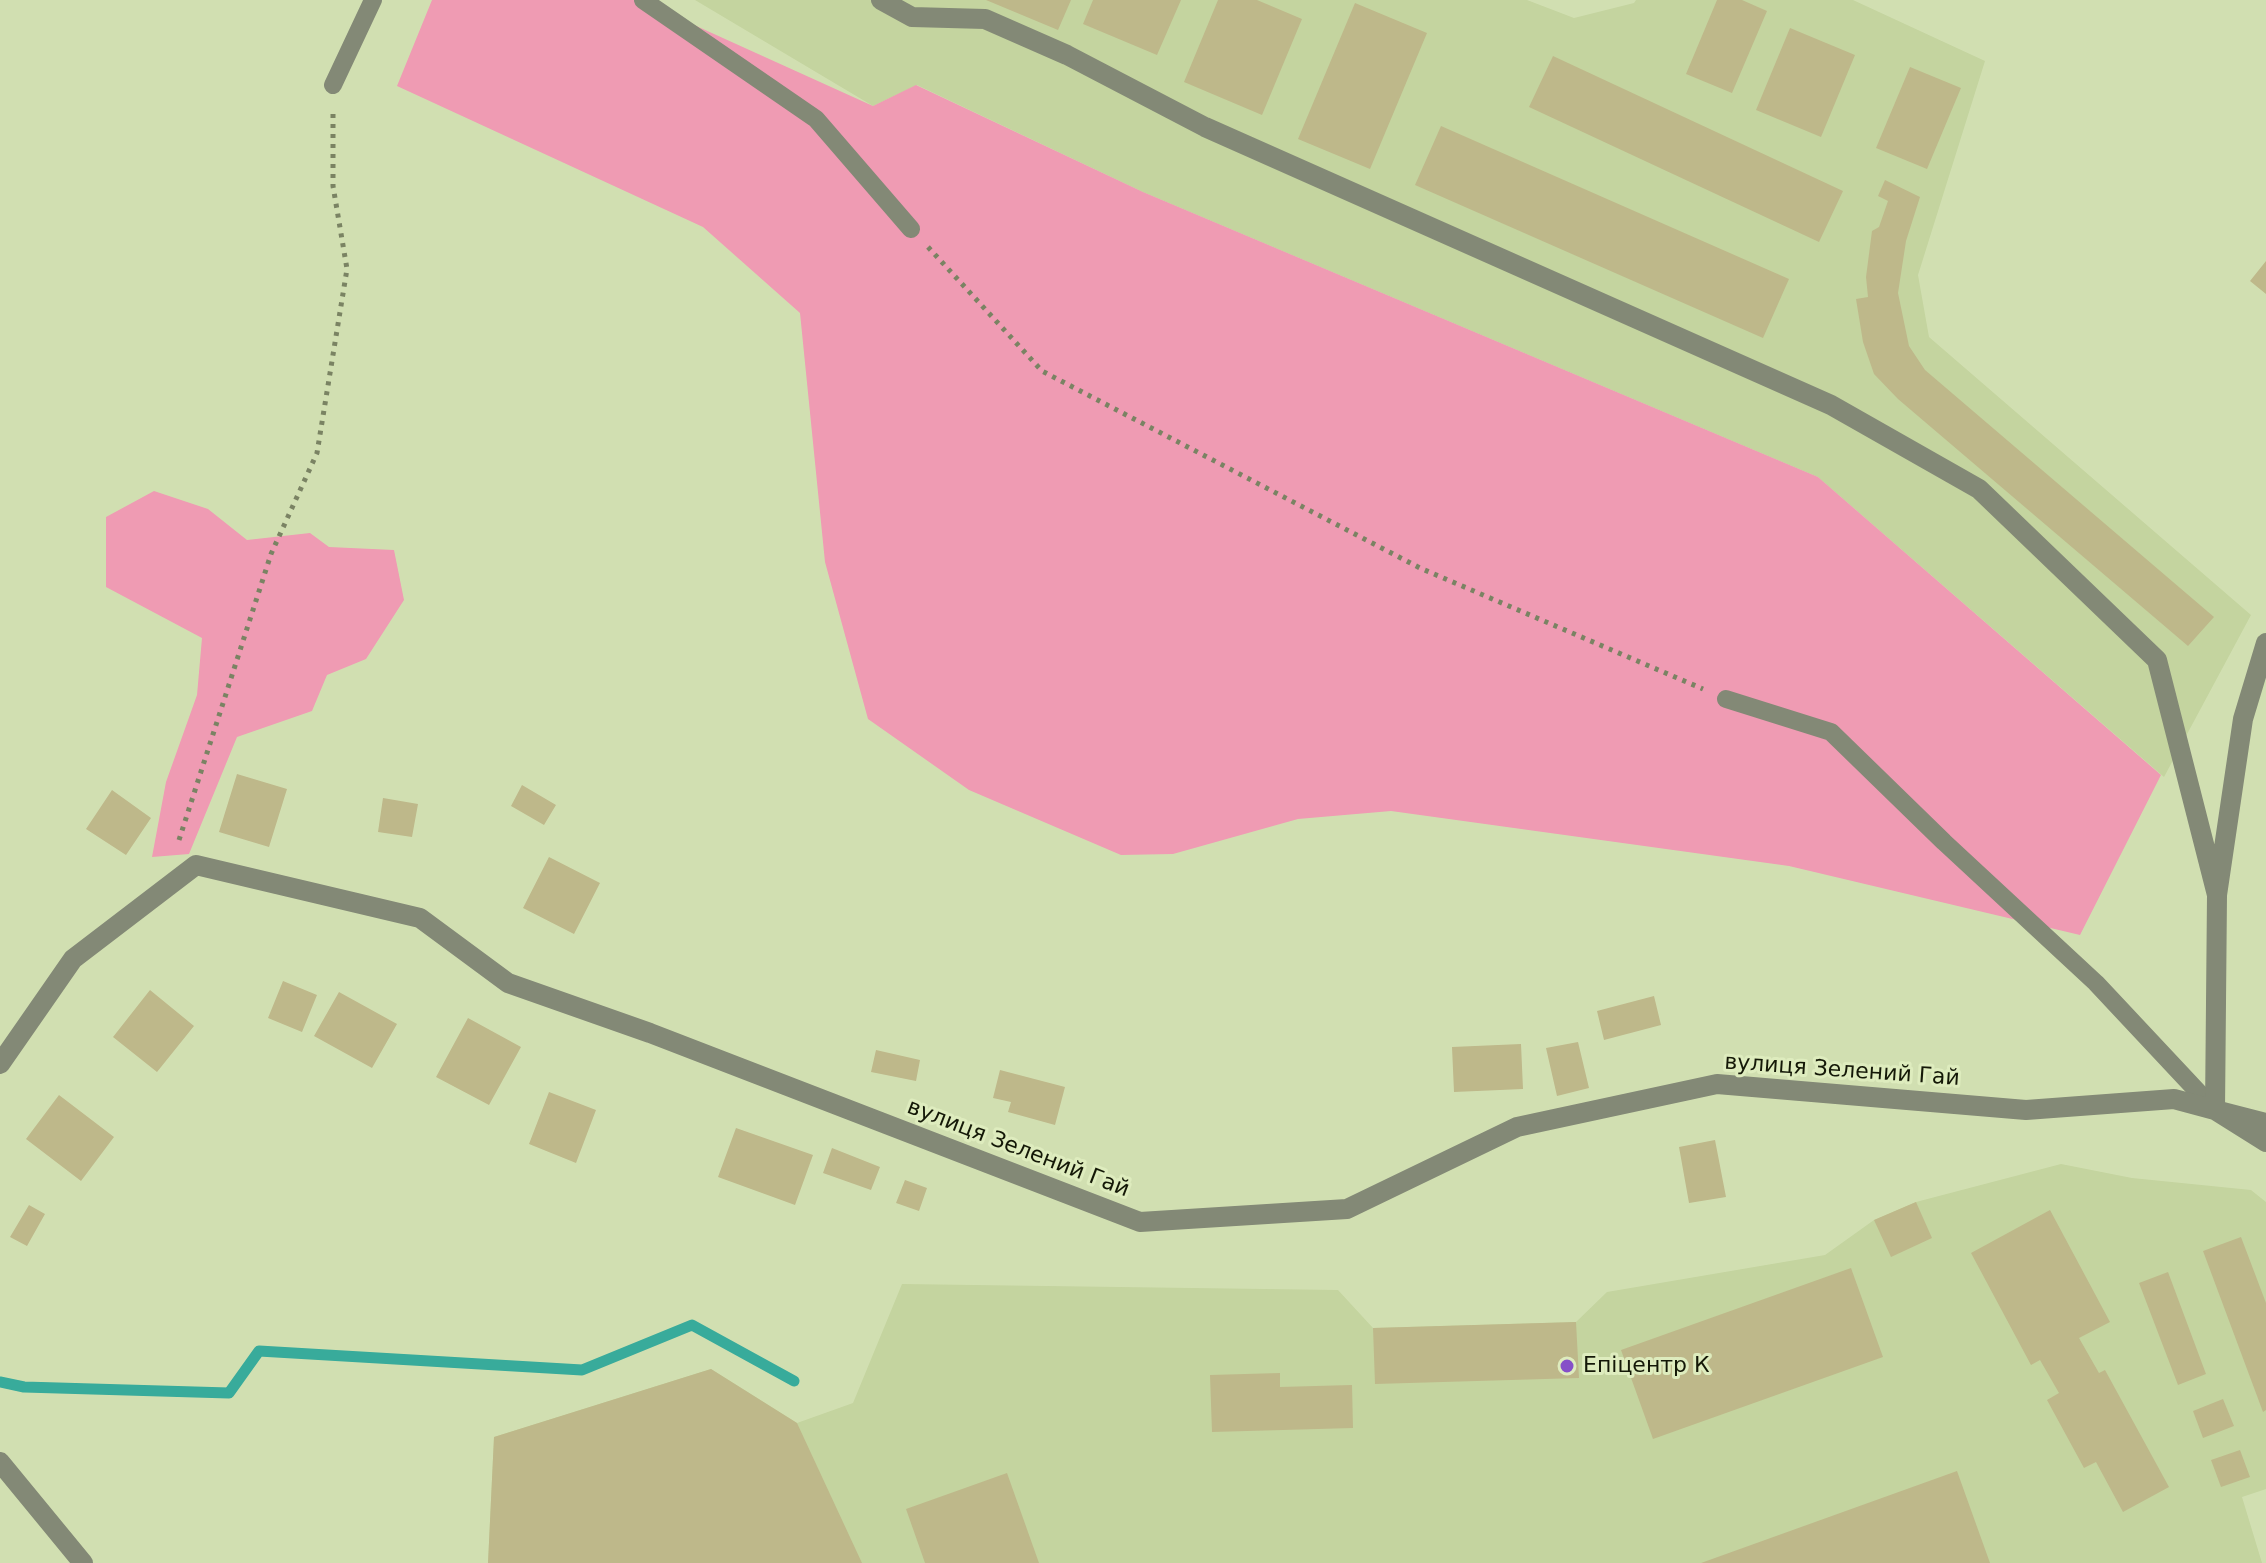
<!DOCTYPE html>
<meta charset="utf-8">
<style>
body{margin:0}
canvas{display:block;background:#d1dfb1}
</style>
<canvas width="2266" height="1563"></canvas>
<script>
const context = document.querySelector('canvas').getContext('2d');
context.lineJoin = 'round';
function fillPath(path, color) { context.fillStyle = color; context.fill(path, 'evenodd'); }
function trace(path, color, width, dash) { context.strokeStyle = color; context.lineWidth = width; context.lineCap = dash ? 'butt' : 'round'; context.setLineDash(dash || []); context.stroke(path); }
function write(font, color, halo, rows, align = 'center') {
  context.font = font + ' "DejaVu Sans",sans-serif'; context.lineWidth = 6; context.setLineDash([]); context.textBaseline = 'middle'; context.strokeStyle = halo; context.fillStyle = color; for (const [text, x, y, turn = 0] of rows) {
    context.save(); context.translate(x, y); context.rotate((+turn || 0) * Math.PI / 180); context.textAlign = isNaN(turn) ? turn : align; if (halo) context.strokeText(text, 0, 0); context.fillText(text, 0, 0); context.restore();
  }
}
fillPath(new Path2D(`
 M695,0H1527L1574,18L1634,3L1636,0H1853L1985,61L1918,275L1929,337L2251,615L2164,777L1818,477L1143,192L917,85L873,106Z
 M2061,1164L2132,1178L2251,1190L2266,1202V1489L2242,1497L2262,1563H488L494,1437L711,1369L797,1423L853,1403L902,1284L1338,1290L1373,1328L1576,1322L1607,1292L1825,1255L1874,1220L1916,1202Z`), '#c4d49f');
fillPath(new Path2D(`
 M432,0H639L873,106L916,85L1143,192L1818,477L2161,775L2080,935L1789,866L1391,811L1298,819L1173,854L1121,855L969,790L868,719L825,562L800,313L703,227L397,86Z
 M154,491L208,509L247,540L310,533L329,547L394,550L404,600L366,659L327,675L312,711L237,737L189,854L152,857L166,782L197,695L202,638L106,587V517Z`), '#ef9bb3');
trace(new Path2D(`
 M0,1382L24,1387L229,1393L259,1351L582,1370L692,1325L794,1381`), '#38ab9b', 11);
fillPath(new Path2D(`
 M986,0H1071L1058,30Z
 M1093,0H1181L1157,55L1083,24Z
 M1218,0H1257L1302,19L1262,115L1184,82Z
 M1717,0H1742L1767,11L1732,93L1686,74Z
 M1355,3L1427,33L1370,169L1298,139Z
 M1790,28L1855,55L1821,137L1756,110Z
 M1553,56L1843,191L1819,242L1529,107Z
 M1910,67L1961,88L1927,169L1876,148Z
 M1441,126L1789,279L1763,338L1415,185Z
 M1885,180L1920,197L1906,241L1898,293L1909,346L1925,370L2214,617L2188,646L1898,399L1874,374L1863,342L1856,299L1868,297L1866,277L1872,231L1879,227L1888,201L1878,196Z
 M2266,261V294L2250,281Z
 M237,774L287,789L269,847L219,832Z
 M522,785L556,805L544,825L511,806Z
 M112,790L151,818L126,855L86,829Z
 M383,798L418,804L412,837L378,832Z
 M549,857L600,883L574,934L523,908Z
 M283,981L317,995L302,1032L268,1018Z
 M150,990L194,1026L157,1072L113,1037Z
 M339,992L397,1024L372,1068L314,1036Z
 M1654,996L1661,1025L1604,1040L1597,1011Z
 M468,1018L521,1047L489,1105L436,1077Z
 M1578,1042L1589,1088L1557,1096L1546,1048Z
 M1521,1044L1523,1089L1454,1092L1452,1047Z
 M876,1050L920,1060L916,1081L871,1072Z
 M1000,1070L1065,1087L1055,1125L1008,1112L1011,1102L993,1098Z
 M549,1092L596,1110L576,1163L529,1144Z
 M59,1095L114,1137L81,1181L26,1139Z
 M736,1128L813,1155L795,1205L718,1177Z
 M1715,1140L1726,1197L1689,1203L1679,1147Z
 M832,1148L880,1167L871,1190L823,1173Z
 M905,1180L927,1188L919,1211L896,1203Z
 M1916,1202L1932,1238L1891,1257L1874,1220Z
 M29,1205L45,1214L27,1246L10,1237Z
 M2050,1210L2110,1322L2079,1338L2099,1373L2105,1370L2169,1487L2123,1512L2096,1462L2084,1468L2047,1400L2059,1393L2040,1360L2031,1365L1971,1253Z
 M2241,1237L2266,1303V1410L2263,1412L2203,1251Z
 M1851,1268L1883,1357L1653,1439L1621,1350Z
 M2168,1272L2206,1374L2178,1385L2139,1283Z
 M1576,1322L1579,1378L1375,1384L1373,1328Z
 M711,1369L797,1423L862,1563H488L494,1437Z
 M1280,1373V1387L1352,1385L1353,1428L1212,1432L1210,1375Z
 M2223,1399L2234,1426L2203,1438L2193,1411Z
 M2240,1450L2250,1477L2221,1487L2211,1460Z
 M1957,1471L1990,1563H1701Z
 M1007,1473L1039,1563H925L906,1509Z`), '#beb88a');
trace(new Path2D(`
 M928,247L1042,371L1420,568L1703,689
 M179,840L271,554L317,453L347,269L333,186V110`), '#7a8363', 5, [4, 6]);
trace(new Path2D(`
 M643,0L816,119L911,229
 M333,85L373,0
 M1726,699L1831,732L1944,842L2096,983L2215,1110`), '#838976', 18);
trace(new Path2D(`
 M881,0L912,17L985,19L1067,55L1205,127L1831,405L1979,489L2157,660L2217,895
 M2266,643L2243,719L2217,895L2215,1110L2266,1123
 M0,1064L73,959L196,865L420,918L508,983L650,1033L1140,1222L1347,1209L1517,1127L1717,1084L2026,1110L2174,1099L2215,1110L2266,1142
 M0,1462L83,1563`), '#838976', 20);
for (const [x, y, r, color] of [
 [1567,1366,8,"#8650c8"]
]) { const dot = new Path2D(); dot.arc(x, y, r, 0, 2 * Math.PI); context.fillStyle = color; context.fill(dot); trace(dot, '#deecbe', 3); }
write('22px', '#141807', '#deecbe', [
 ["вулиця Зелений Гай",1842,1071,4],
 ["вулиця Зелений Гай",1018,1149,21]
]);
write('22px', '#141807', '#deecbe', [
 ["Епіцентр К",1583,1366]
], 'left');
</script>
